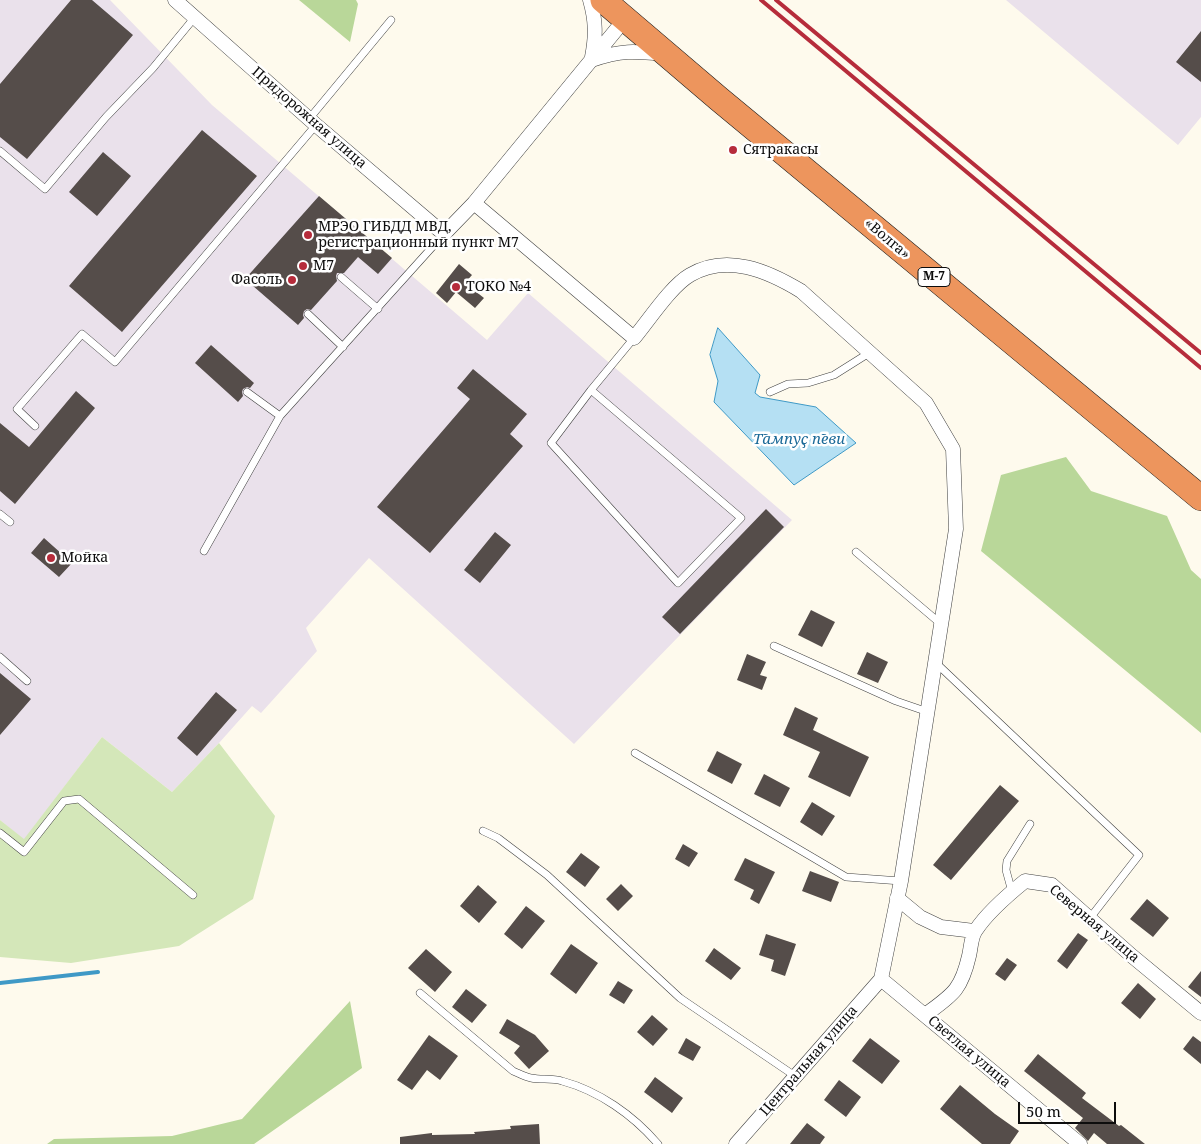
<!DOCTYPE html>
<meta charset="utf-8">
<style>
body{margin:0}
#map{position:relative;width:1201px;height:1144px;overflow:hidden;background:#fefaed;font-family:"Noto Serif",serif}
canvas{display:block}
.scale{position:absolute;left:1018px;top:1102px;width:98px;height:22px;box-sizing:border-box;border:2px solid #0d0d0d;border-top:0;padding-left:6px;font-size:15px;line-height:18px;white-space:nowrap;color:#0d0d0d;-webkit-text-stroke:4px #fff;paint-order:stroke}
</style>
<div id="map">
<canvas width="1201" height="1144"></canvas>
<div class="scale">50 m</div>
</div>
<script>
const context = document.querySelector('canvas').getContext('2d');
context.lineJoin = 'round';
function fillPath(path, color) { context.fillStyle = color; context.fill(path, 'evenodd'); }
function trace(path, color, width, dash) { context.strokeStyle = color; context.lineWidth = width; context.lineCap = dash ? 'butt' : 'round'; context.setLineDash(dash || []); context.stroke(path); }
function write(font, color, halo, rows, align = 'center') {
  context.font = font + ' "Noto Serif",serif'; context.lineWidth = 5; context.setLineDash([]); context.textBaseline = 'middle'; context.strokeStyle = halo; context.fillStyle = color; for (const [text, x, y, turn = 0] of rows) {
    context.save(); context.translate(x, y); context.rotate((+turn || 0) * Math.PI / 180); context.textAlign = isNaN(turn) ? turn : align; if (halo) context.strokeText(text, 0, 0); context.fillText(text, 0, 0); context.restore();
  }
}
fillPath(new Path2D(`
 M0,0H110L212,105L487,340L528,293L792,520L574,744L369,558L306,628L317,651L261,713L252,706L219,743L172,792L102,737L24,840L0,820Z
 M1006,0H1201V117L1178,145Z`), '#eae1eb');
fillPath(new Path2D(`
 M102,737L172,792L219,743L275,816L253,899L179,946L71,963L0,957V820L24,839Z`), '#d4e7b9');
fillPath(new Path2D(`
 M299,0H356L358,4L350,42Z
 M1066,457L1091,491L1167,516L1191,570L1201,579V733L981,551L1001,475Z
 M350,1001L362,1068L254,1144H47L54,1139L172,1136L242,1119Z`), '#b9d799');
const water = new Path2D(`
 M718,328L760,375L755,393L760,397L816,407L856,443L794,485L714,402L718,381L710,355Z`);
fillPath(water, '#b5e0f3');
trace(water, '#3f99c6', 1);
trace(new Path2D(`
 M0,983L98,972`), '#3f99c6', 4);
fillPath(new Path2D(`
 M71,0H92L133,35L27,159L0,137V84Z
 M1201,31V82L1176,62Z
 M202,130L257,176L122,332L69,286Z
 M103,152L131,176L97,216L69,192Z
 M319,196L392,258L378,274L358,257L344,273H337L336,276L337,281L311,310L307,309L304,311L303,315L304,318L298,325L245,279Z
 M459,264L472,275L465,283L484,298L475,308L456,292L447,303L436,293Z
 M211,345L254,383L250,388L247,387L243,389L242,392L243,396L238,402L195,363Z
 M473,369L527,414L510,434L523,446L430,553L377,507L470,399L457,388Z
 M76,391L95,408L15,504L0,491V423L29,447Z
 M766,509L784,527L680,634L662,617Z
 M495,532L511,545L480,583L464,570Z
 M44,538L72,563L59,577L31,553Z
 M811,610L835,622L822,647L798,635Z
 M867,652L888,662L878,683L857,674Z
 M747,654L766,662L760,675L767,677L762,690L737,680Z
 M0,673L31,699L0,735Z
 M216,692L237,710L197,756L177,738Z
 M795,707L818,718L813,730L869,757L850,797L808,777L820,752L783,735Z
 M717,751L742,764L732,784L707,771Z
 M764,774L790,788L780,807L754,794Z
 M1000,785L1019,801L951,880L933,865Z
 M812,802L835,816L822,836L800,822Z
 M683,844L698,853L689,867L675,859Z
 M581,853L600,867L585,887L566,872Z
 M745,858L775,872L759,904L750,899L754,890L734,880Z
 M810,871L839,882L831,902L802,891Z
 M621,884L633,896L618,911L606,899Z
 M478,885L497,902L479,923L460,906Z
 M1147,899L1169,918L1153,937L1130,919Z
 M526,906L545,921L522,949L504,934Z
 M1078,933L1088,940L1067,969L1057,961Z
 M766,934L796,944L785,976L771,971L774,960L759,955Z
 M571,944L598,963L576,994L550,974Z
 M714,948L741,968L731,980L705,961Z
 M426,949L452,972L435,992L408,968Z
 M1007,958L1017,965L1005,981L995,974Z
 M1201,971V997L1188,987Z
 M618,981L633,990L624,1004L609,995Z
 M1138,983L1156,999L1140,1019L1121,1003Z
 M466,989L487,1005L472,1023L452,1007Z
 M652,1015L668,1029L653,1046L637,1032Z
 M507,1019L535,1035L549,1051L529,1069L514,1053L520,1046L499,1033Z
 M429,1035L458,1056L440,1080L427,1070L412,1090L397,1080Z
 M1193,1036L1201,1042V1064L1183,1049Z
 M686,1038L701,1047L693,1061L678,1053Z
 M870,1038L900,1061L882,1084L852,1061Z
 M1038,1054L1086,1093L1082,1098L1119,1126L1121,1125L1145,1144H1107L1094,1133L1088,1141L1075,1128L1083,1118L1024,1071Z
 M655,1077L683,1098L672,1113L644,1092Z
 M839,1080L861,1097L846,1117L824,1100Z
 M960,1085L995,1114L1019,1131L1010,1144H982L940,1109Z
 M807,1123L825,1137L820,1144H790Z
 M539,1124L540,1144H400V1137L432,1133V1135L475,1134L474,1132L511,1129L510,1126Z`), '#554d4a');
const lane = new Path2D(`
 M309,119L391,20
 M0,151L45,189L106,117L153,68L195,17
 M341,277L378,309
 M308,314L343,347
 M591,390L741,518L678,583L551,443L591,390L634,338
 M247,392L280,416
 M770,392L788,384L808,383L834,375L869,353
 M35,426L17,409L82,334L115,362L316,125
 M0,514L10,522
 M204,551L280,416L444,234
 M856,552L941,624
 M774,646L896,701L928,712
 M0,657L27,681
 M936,663L1139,855L1090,918
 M635,753L846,877L901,881
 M483,831L498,838L547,875L680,998L795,1076
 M0,833L24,852L64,801L79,799L193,895
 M1012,892L1006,870L1007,861L1030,824
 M420,993L513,1071C518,1073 525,1077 531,1078C541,1080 552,1078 562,1081C599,1091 633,1115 658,1144`);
const street = new Path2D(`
 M175,0L316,125L444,234L474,203L625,19
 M590,0C596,21 596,36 592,57
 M592,60C621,50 634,51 664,54
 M474,203L634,338C649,320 671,286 690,275C727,253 768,271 801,291L926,403L953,449L956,529L901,881L881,979
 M897,898L920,917L941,927L974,931
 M881,979L1080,1144
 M925,1015C952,995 961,991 969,956C971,948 971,936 976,930C987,913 1009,894 1025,881L1052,885L1132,956L1201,1013
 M736,1144L881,979`);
const highway = new Path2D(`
 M603,0L719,99L1201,498`);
trace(lane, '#404040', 8);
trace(street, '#404040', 15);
trace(highway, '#1e1e1e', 26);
trace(lane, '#fff', 7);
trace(street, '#fff', 14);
trace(highway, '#ed955d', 25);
trace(new Path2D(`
 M761,0L1201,368
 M776,0L1201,353`), '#b62c3b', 4);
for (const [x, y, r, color] of [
 [733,150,5,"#b62c3b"],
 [308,235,5,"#b62c3b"],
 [303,266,5,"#b62c3b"],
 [292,280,5,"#b62c3b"],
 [456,287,5,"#b62c3b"],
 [51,558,5,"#b62c3b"]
]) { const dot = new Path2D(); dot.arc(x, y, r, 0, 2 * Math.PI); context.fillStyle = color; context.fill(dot); trace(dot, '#fff', 2); }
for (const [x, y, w] of [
 [934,277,32]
]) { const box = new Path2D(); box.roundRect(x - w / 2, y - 9.5, w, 19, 4); context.fillStyle = '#fff'; context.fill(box); trace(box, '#0d0d0d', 1); }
write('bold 12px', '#0d0d0d', null, [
 ["М-7",934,277]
]);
write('14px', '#0d0d0d', '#fff', [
 ["Придорожная улица",309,118,41],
 ["«Волга»",887,239,40],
 ["Северная улица",1094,924,40],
 ["Светлая улица",969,1052,40],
 ["Центральная улица",809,1061,-49]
]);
write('14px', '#0d0d0d', '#fff', [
 ["Сятракасы",743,150],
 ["МРЭО ГИБДД МВД,",318,227],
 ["регистрационный пункт М7",318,243],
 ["М7",313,266],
 ["Фасоль",282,280,"right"],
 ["ТОКО №4",466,287],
 ["Мойка",61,558]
], 'left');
write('italic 15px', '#1c6a98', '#fff', [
 ["Тӑмпуҫ пӗви",799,440]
]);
</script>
